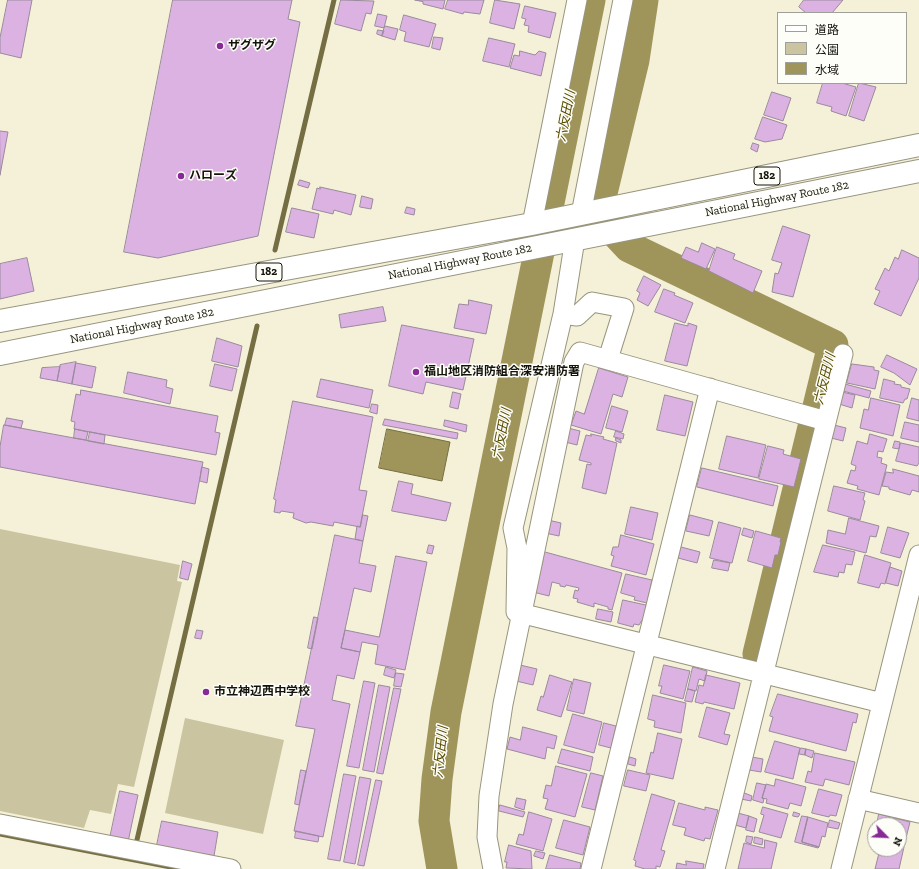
<!DOCTYPE html>
<meta charset="utf-8">
<style>
body{margin:0}
#map{position:relative;width:919px;height:869px;overflow:hidden;background:#f5f1d9;font-family:"Zilla Slab","Noto Sans JP",serif}
canvas{display:block}
.legend{position:absolute;left:777px;top:12px;width:130px;height:72px;box-sizing:border-box;background:#fefef9;border:1px solid #a0a09a;margin:0;padding:5px 7px;list-style:none;font-size:12px;color:#14130b}
.legend li{display:flex;align-items:center;gap:8px;height:20px}
.legend b{width:20px;border:1px solid #a0a09a}
.north{position:absolute;left:867px;top:817px;width:40px;height:40px;box-sizing:border-box;background:#fefef9;border:1px solid #a0a09a;border-radius:50%;rotate:114deg;font-size:11px;font-weight:700;line-height:16px;text-align:center;color:#14130b}
.north::after{content:'';display:block;margin:auto;width:14px;height:18px;background:#862a95;clip-path:polygon(50% 0,100% 100%,50% 72%,0 100%)}
</style>
<div id="map">
<canvas width="919" height="869"></canvas>
<ul class="legend">
<li><b style="height:5px;background:#fff"></b>道路</li>
<li><b style="height:11px;background:#cac4a0"></b>公園</li>
<li><b style="height:11px;background:#9f955a"></b>水域</li>
</ul>
<div class="north">N</div>
</div>
<script>
const context = document.querySelector('canvas').getContext('2d');
context.lineJoin = 'round';
function fillPath(path, color) { context.fillStyle = color; context.fill(path, 'evenodd'); }
function trace(path, color, width, dash) { context.strokeStyle = color; context.lineWidth = width; context.lineCap = dash ? 'butt' : 'round'; context.setLineDash(dash || []); context.stroke(path); }
function write(font, color, halo, rows, align = 'center') {
  context.font = font + ' "Zilla Slab","Noto Sans JP",serif'; context.lineWidth = 3; context.setLineDash([]); context.textBaseline = 'middle'; context.strokeStyle = halo; context.fillStyle = color; for (const [text, x, y, turn = 0] of rows) {
    context.save(); context.translate(x, y); context.rotate((+turn || 0) * Math.PI / 180); context.textAlign = isNaN(turn) ? turn : align; if (halo) context.strokeText(text, 0, 0); context.fillText(text, 0, 0); context.restore();
  }
}
fillPath(new Path2D(`
 M0,529L180,565L177,581L182,582L134,787L118,784L111,814L90,810L84,828L0,811Z
 M185,718L284,740L263,834L165,813Z`), '#cac4a0');
const water = new Path2D(`
 M387,429L450,442L442,481L379,468Z`);
fillPath(water, '#9f955a');
trace(water, '#756e42', 1);
trace(new Path2D(`
 M275,250L334,0
 M0,834L181,869
 M136,844L257,326`), '#756e42', 5);
trace(new Path2D(`
 M643,0L634,60L602,193V218L629,247L833,345L758,654
 M442,869L434,821L437,779L446,712L590,0`), '#9f955a', 31);
const building = new Path2D(`
 M8,0H32L21,58L0,53V38Z
 M173,0H292L288,19L300,22L258,236L158,258L124,252Z
 M341,0L374,1L371,14L366,13L361,31L335,24Z
 M415,0H445L443,9L423,4V2Z
 M448,0H484L480,14L464,12L463,14L445,9Z
 M495,0L520,4L514,29L490,23Z
 M804,0H843L832,13H806L799,7Z
 M525,6L556,13L550,38L528,32L529,26L524,25L526,19L522,18Z
 M378,14L387,16L384,28L375,26Z
 M404,15L436,24L429,47L404,41L406,32L400,30Z
 M385,26L398,29L395,40L382,36Z
 M378,30L384,31L382,36L377,34Z
 M434,37L443,38L440,50L432,48Z
 M489,38L515,44L509,67L483,61Z
 M520,51L535,55L539,51L546,53L541,76L510,68L514,55L519,56Z
 M823,83H842L856,87L846,116L831,111L832,107L817,103Z
 M859,83L876,87L864,121L849,116Z
 M772,92L791,98L783,121L764,115Z
 M763,117L787,125L782,139L765,142L755,139Z
 M0,131L8,132L0,175Z
 M753,143L759,145L757,152L751,149Z
 M300,180L310,183L308,188L298,185Z
 M320,187L356,195L351,215L334,210L333,214L312,209L317,188L320,189Z
 M362,196L373,199L371,209L360,207Z
 M407,207L415,209L414,215L405,213Z
 M292,208L319,214L314,238L286,232Z
 M783,226L810,235L793,297L772,292L775,273L778,274L782,263L772,260Z
 M702,243L715,249L706,269L681,258L686,247L698,252Z
 M717,247L735,254L733,259L762,271L753,293L709,271Z
 M902,250L919,258V278L901,316L874,304L880,291L875,289L885,268L889,271L895,257L898,259Z
 M27,258L34,291L0,299V264Z
 M644,276L661,285L648,306L637,300L640,293L637,291Z
 M664,289L675,293L674,295L693,303L685,323L655,312Z
 M469,300L492,305L486,334L454,328L459,304L468,305Z
 M383,307L386,321L341,328L339,315Z
 M675,323L688,326V323L697,326L687,366L665,361Z
 M402,325L474,339L463,390L426,382L423,394L389,386Z
 M217,338L242,346L238,367L212,361Z
 M887,355L917,369L910,385L894,373L881,367Z
 M76,362L72,384L57,381L60,365Z
 M76,363L96,367L92,388L72,384Z
 M215,364L237,369L232,391L210,386Z
 M852,364L874,367V370L879,371L875,389L847,383Z
 M60,367L57,381L40,378L42,368Z
 M599,368L628,377L622,397L613,394L601,434L571,425L576,411L584,414Z
 M128,372L167,380L166,387L173,389L170,404L124,393Z
 M321,379L373,390L369,408L317,397Z
 M884,379L895,382L894,384L901,385V387L910,389L907,399H905L903,403L880,398Z
 M845,384L871,391L869,398L843,391Z
 M81,390L218,416L215,432L220,433L216,455L74,429L75,422L71,421L76,394L80,395Z
 M453,392L461,394L458,409L450,407Z
 M842,392L855,395L852,408L839,404Z
 M665,395L693,402L685,436L657,430Z
 M871,398L900,405L893,436L860,428L864,409L868,410Z
 M912,398L919,400V421L907,418Z
 M293,401L373,417L359,490L367,491L360,527L334,522L333,526L311,522L306,523L293,518L294,513L281,511L280,513L274,512L276,500L274,499Z
 M372,404L378,405L377,414L370,412Z
 M612,406L628,411L622,432L606,428Z
 M7,418L23,421L21,428L5,425Z
 M385,419L458,433L457,439L383,425Z
 M445,420L467,425L466,432L444,426Z
 M905,422L919,425V442L901,438Z
 M4,425L203,462L195,504L0,467V447Z
 M834,425L846,428L843,441L831,438Z
 M568,428L580,431L577,445L565,442Z
 M75,429L88,432L86,440L74,438Z
 M616,431L624,434L623,439L614,437Z
 M90,432L105,435L104,444L88,441Z
 M591,434L604,437L603,439L617,443L606,494L582,488L587,464L591,465V463L579,460L586,435L591,436Z
 M870,434L887,439L883,452L878,451L877,457L882,458L881,463L887,465L879,495L857,489L858,486L847,483L851,470L855,471L856,466L851,464L857,441L867,444Z
 M727,436L766,445L758,478L719,469Z
 M616,438L621,440V443L616,441Z
 M895,441L900,442L899,449L893,448Z
 M901,443L919,447V463L917,466L896,461Z
 M768,446L784,450L783,454L801,459L794,487L759,479Z
 M202,467L209,469L207,483L200,481Z
 M702,468L778,486L773,506L697,487Z
 M893,469L919,476V492L912,490L910,495L889,489V487L882,486L886,472L893,473Z
 M399,481L413,484L411,494L451,503L446,521L392,511Z
 M834,486L865,493L863,500L865,501L860,520L828,511Z
 M631,507L658,513L652,540L625,534Z
 M363,515L368,516L363,541L355,539L357,526L360,527Z
 M690,515L713,521L709,536L686,531Z
 M849,518L879,526L876,537L870,536L866,553L826,543L828,530L845,534Z
 M548,520L561,523L559,536L545,533Z
 M719,522L741,528L732,563L710,558Z
 M888,527L909,533L900,558L881,553Z
 M744,528L754,531L752,538L742,535Z
 M756,531L781,538L780,542H781L778,555H775L772,568L748,561Z
 M335,535L363,541L359,563L376,566L371,592L354,588L341,648L360,652L354,679L337,675L332,700L350,704L323,837L294,831L315,729L296,726Z
 M621,535L654,544L646,575L611,566L614,556L611,555L613,547H618Z
 M429,545L434,546L432,554L427,553Z
 M823,545L855,552L852,565L846,564L844,573L839,572L838,577L814,572Z
 M681,547L700,552L697,563L678,558Z
 M545,552L622,573L612,610L608,609V607L594,603V607L577,602L578,599L573,598L575,590L578,591L579,588L566,585L565,587L560,586V584L552,582L549,596L533,592L543,561L540,560L541,553Z
 M865,555L891,563L885,584L881,583L879,588L858,583Z
 M396,556L427,562L405,670L375,664L378,645L362,642L360,652L341,648L345,630L379,637Z
 M714,560L730,563L728,571L712,568Z
 M183,561L192,564L188,580L180,578Z
 M890,567L902,571L898,586L886,583Z
 M626,574L652,580L647,603L634,600L635,597L621,593Z
 M623,600L646,605L644,617L639,625L634,624L633,627L618,623Z
 M598,609L613,612L611,622L596,619Z
 M314,617L318,618L312,649L308,648Z
 M197,630L203,631L201,639L195,638Z
 M520,665L537,669L533,685L516,681Z
 M664,665L690,671L683,699L660,693L662,686H659Z
 M386,667L396,670L394,678L384,675Z
 M693,667L707,671L705,681L699,679L696,691L688,689Z
 M396,673L404,674L401,687L394,686Z
 M550,675L572,682L561,717L537,710L541,696L543,697Z
 M706,675L740,683L734,709L704,702L703,704L695,702L699,685L703,686Z
 M574,679L591,683L584,714L567,710Z
 M364,681L375,683L359,768L347,766Z
 M379,685L390,687L374,772L363,770Z
 M394,688L401,689L383,774L377,773Z
 M688,689L695,691L692,702L685,701Z
 M778,694L858,714L856,723L853,722L846,751L769,731L773,717L770,716Z
 M653,695L686,703L681,733L654,727L655,721L648,719Z
 M707,707L730,713L724,734L730,735L727,745L699,737Z
 M573,714L602,722L594,753L564,745Z
 M604,723L616,726L611,748L599,745Z
 M523,727L557,736L554,749L547,747L545,759L507,749L510,737L520,740Z
 M658,733L682,739L673,779L646,773L651,752L653,753Z
 M775,741L800,748L793,779L765,772Z
 M801,748L806,749L805,755L799,754Z
 M562,749L593,757L590,771L558,763Z
 M806,749L814,751L812,758L805,755Z
 M815,753L855,762L849,785L825,779L823,786L805,782L808,771L811,772Z
 M630,757L636,759L635,766L628,764Z
 M752,757L763,759L761,772L749,770Z
 M556,766L587,774L575,817L545,809L548,799L543,798L546,785L551,786Z
 M301,770L306,771L299,805L295,804Z
 M628,770L650,775L646,791L624,786Z
 M591,773L603,776L595,810L582,807Z
 M344,774L356,776L340,861L328,859Z
 M360,777L371,779L355,864L344,862Z
 M776,779L806,787L801,806L790,803L788,809L766,803L767,799L762,798L766,784L774,786Z
 M376,780L382,781L364,866L358,865Z
 M757,783L766,785L762,798L764,799L763,803L753,800Z
 M819,789L842,795L836,816L830,815L829,817L812,813Z
 M120,791L138,795L128,842L110,838Z
 M742,792L752,796L751,801L741,799Z
 M652,794L675,801L661,850L665,851L660,867L656,866V869H645L635,866L636,861L634,860Z
 M517,798L526,800L524,810L515,807Z
 M679,803L705,810V807L718,810L710,839L705,838L704,841L684,835L686,828L673,825Z
 M500,805L525,812L523,817L499,811Z
 M763,807L788,814L781,838L759,832L764,815L761,814Z
 M529,812L552,819L543,851L516,844L519,834L523,835Z
 M794,812L800,814L798,817L793,816Z
 M738,813L749,816L746,828L735,825Z
 M879,814L910,822L905,842L899,843V825H877Z
 M749,816L757,819L754,832L746,830Z
 M802,816L808,817L802,842L819,847L818,848L795,842Z
 M808,817L828,823L825,837L822,836L819,847L802,842Z
 M564,820L590,827L583,855L556,848Z
 M830,820L840,823L838,829L828,827Z
 M162,821L218,832L214,856L157,845Z
 M296,831L319,836L318,842L295,838Z
 M747,836L753,837L751,844L746,842Z
 M755,837L763,839L762,845L754,843Z
 M765,840L777,843L771,869H738L744,843L764,848Z
 M509,845L531,851L532,869L506,868L507,862H505Z
 M899,846L904,847L899,869H875L880,849H899Z
 M536,851L545,853L543,859L534,856Z
 M550,855L581,863L580,869H546Z
 M686,861L704,864L703,869H676L677,863L686,865Z`);
fillPath(building, '#dbb2e2');
trace(building, '#998a9c', 1);
const minor = new Path2D(`
 M581,214L623,0
 M532,224L577,0
 M575,239L563,314L513,528L517,548L516,612L882,703
 M563,314L577,316L592,302L624,308L608,359
 M858,799L919,813
 M0,824L231,869
 M493,869L487,837L489,796L503,704L574,362L580,352L826,421
 M591,869L710,388
 M715,869L843,354
 M841,869L919,555`);
const highway = new Path2D(`
 M0,321L532,224L919,145
 M0,354L919,171`);
trace(minor, '#98957e', 21);
trace(highway, '#98957e', 24);
trace(minor, '#fff', 19);
trace(highway, '#fff', 22);
for (const [x, y, r, color] of [
 [220,46,4,"#862a95"],
 [181,176,4,"#862a95"],
 [416,372,4,"#862a95"],
 [206,692,4,"#862a95"]
]) { const dot = new Path2D(); dot.arc(x, y, r, 0, 2 * Math.PI); context.fillStyle = color; context.fill(dot); trace(dot, '#fefef9', 1.5); }
for (const [x, y, w] of [
 [767,176,26],
 [269,272,26]
]) { const box = new Path2D(); box.roundRect(x - w / 2, y - 9, w, 18, 3); context.fillStyle = '#fefef9'; context.fill(box); trace(box, '#14130b', 1); }
write('bold 11px', '#14130b', null, [
 ["182",767,176],
 ["182",269,272]
]);
write('bold 12px', '#14130b', '#fefef9', [
 ["ザグザグ",228,46],
 ["ハローズ",189,176],
 ["福山地区消防組合深安消防署",424,372],
 ["市立神辺西中学校",214,692]
], 'left');
write('12px', '#14130b', '#fefef9', [
 ["National Highway Route 182",777,199,-11],
 ["National Highway Route 182",460,262,-11],
 ["National Highway Route 182",142,326,-11]
]);
write('italic 13px', '#584c00', '#fefef9', [
 ["六反田川",566,116,-79],
 ["六反田川",825,379,-76],
 ["六反田川",502,434,-79],
 ["六反田川",441,752,-84]
]);
</script>
